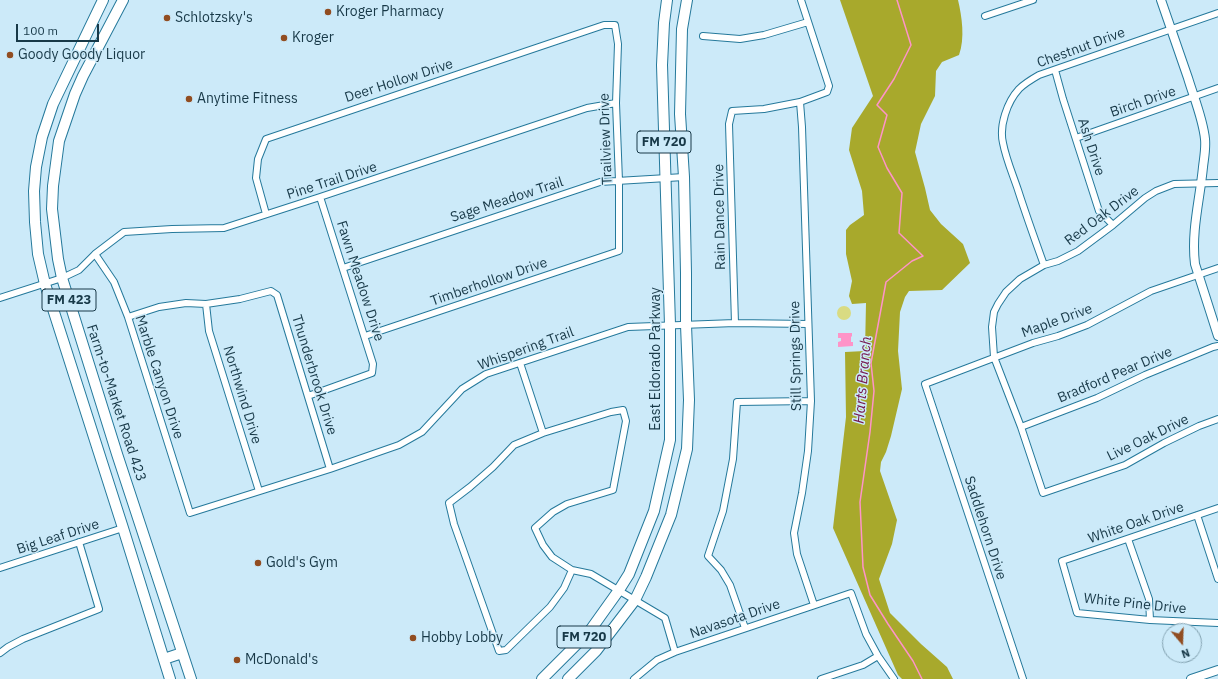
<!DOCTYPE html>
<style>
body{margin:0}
#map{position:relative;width:1218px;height:679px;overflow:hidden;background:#cceaf9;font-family:"IBM Plex Sans",sans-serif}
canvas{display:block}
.north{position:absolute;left:1162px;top:623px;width:40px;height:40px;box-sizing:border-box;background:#cceaf9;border:1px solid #84a3b2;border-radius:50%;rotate:161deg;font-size:11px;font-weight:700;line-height:16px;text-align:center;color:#183948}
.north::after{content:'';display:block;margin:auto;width:14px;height:18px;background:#914d21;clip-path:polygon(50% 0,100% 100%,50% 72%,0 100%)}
.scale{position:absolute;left:16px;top:24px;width:83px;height:18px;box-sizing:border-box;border:2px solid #183948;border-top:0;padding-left:5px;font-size:12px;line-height:14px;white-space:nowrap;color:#183948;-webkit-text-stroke:3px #cceaf9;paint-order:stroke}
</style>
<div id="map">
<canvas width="1218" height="679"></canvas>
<div class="north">N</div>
<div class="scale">100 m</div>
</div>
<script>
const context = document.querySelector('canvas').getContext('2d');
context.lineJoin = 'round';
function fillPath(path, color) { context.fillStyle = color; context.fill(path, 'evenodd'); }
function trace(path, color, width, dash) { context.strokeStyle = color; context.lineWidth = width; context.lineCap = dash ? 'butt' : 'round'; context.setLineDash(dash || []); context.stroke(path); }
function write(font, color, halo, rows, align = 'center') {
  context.font = font + ' "IBM Plex Sans",sans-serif'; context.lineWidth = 3; context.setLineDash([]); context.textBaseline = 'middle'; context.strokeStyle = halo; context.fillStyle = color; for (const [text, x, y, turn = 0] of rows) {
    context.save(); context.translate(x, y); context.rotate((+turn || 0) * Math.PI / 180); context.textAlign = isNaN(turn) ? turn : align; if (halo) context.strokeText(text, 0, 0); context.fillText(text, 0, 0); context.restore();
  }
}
fillPath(new Path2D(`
 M837 313a7 7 0 1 1 14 0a7 7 0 1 1-14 0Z`), '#d9db82');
fillPath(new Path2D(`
 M840,0H958C962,17 965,38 959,55L942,62L936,71L935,96L921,124L915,152L925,188L930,210L941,224L963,244L970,263L942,290L909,291L905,297L900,312L898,351L902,389L891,436L886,452L881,462L880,471L897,520L892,544L879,579L890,613L921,644L947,667L953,679H902L898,675L833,528L846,417L845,352L865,351L866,303L852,304L849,296L852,281L846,254V230L850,225L864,215L862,191L849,150L852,128L873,96Z`), '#a8a92c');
fillPath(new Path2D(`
 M838,333H852V336L851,337V342H853V346L838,347V342L841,341V338H838Z`), '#fe94c8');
trace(new Path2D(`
 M897,0L911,45L894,79L877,105L887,115L878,147L887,168L902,193L899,233L923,256L912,261L886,282L871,363L874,391L870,432L860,502L863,567L870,595L888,624L913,661L922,679`), '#fe94c8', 1.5);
const minor = new Path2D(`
 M985,16L1033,0
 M703,36L740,39L764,35L808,22
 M1055,70L1063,99L1099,211L1113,225
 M800,102L802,127L811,401L808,451L802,493L794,533L797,554L814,605
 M1076,138L1218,88
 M1218,183L1174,184L1156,191L1145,198L1113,225L1078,251L1058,261L1044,265L1020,279L1006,292L998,304L994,312L992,327L994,357L1021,427L1043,493L1125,465L1164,443L1199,426L1218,419
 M266,214L256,178L258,159L266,139L604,25H615L618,44L616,103L619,181V251L365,336
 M95,254L114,282L128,317L190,513L330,469L399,445L422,432L462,389L486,374L628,327L735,323L808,324
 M1044,265C1035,240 1026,215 1018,190C1013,175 1006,159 1003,143C999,126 1007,102 1019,89C1025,83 1032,79 1039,75L1218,13
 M343,268L600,182L684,177
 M0,298L62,278L79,270L95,254L124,232L172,229L224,228L320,197L587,108L616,103
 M206,304L209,331L259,491
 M128,317L159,307L186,303L206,304L240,299L271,291L277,295L330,469
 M735,323L729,124L732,111L764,109L800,102L827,92L829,86L801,0
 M520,363L543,433
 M308,396L372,373L373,364L320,197
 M1021,427L1097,398L1145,375L1213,347L1218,346
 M1218,508L1062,561L1077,613L1150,620L1218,623
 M1197,515L1218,579
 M1128,539L1149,599L1150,620
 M0,568L123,528
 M572,570L564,588L550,607L506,650L499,651L454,524L449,503L470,487L493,467L514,445L543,433L611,412L623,410L626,421L613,490L567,504L553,512L535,528L543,545L552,557L572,570L591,574L665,618L675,652
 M745,628L730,585L721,570L708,556L723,511L733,459L737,402L811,401
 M0,653L8,647L23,639L99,609L79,542
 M634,679L657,660L675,652L851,593L866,634L878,656L894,679
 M821,679L863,665L878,656
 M1023,679L925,384L1033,343L1058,336L1087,325L1151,291L1218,268`);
const tertiary = new Path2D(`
 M1161,0C1170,26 1179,52 1188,78C1194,98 1203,119 1205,139C1206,149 1204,158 1203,167C1200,199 1191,231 1195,264L1218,336
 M1191,679L1218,670`);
const primary = new Path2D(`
 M103,0L53,104L42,137L36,167L34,191L35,222L38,254L45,284L123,528L170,679
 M123,0L83,76L75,94L59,141L53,186L52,209L58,259L62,278L117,454L191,679
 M164,659L182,653
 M542,679L589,632L619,590L629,574L654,511L670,440V325L662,65L664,23L667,0
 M568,679L596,651L635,600L646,577L671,515L687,449L689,400L686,325V273L684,177L680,114L682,29L687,0`);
trace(minor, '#25799b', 8);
trace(tertiary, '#25799b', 10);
trace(primary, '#25799b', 12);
trace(minor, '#fff', 6);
trace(tertiary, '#fff', 8);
trace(primary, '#fff', 10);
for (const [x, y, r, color] of [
 [328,12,4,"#914d21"],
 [167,18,4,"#914d21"],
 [284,38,4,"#914d21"],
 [10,55,4,"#914d21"],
 [189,99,4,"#914d21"],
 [258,563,4,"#914d21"],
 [413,638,4,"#914d21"],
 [237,660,4,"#914d21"]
]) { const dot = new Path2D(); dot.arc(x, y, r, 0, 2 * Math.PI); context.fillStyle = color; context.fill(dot); trace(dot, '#cceaf9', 1.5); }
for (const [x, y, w] of [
 [664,142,54],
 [69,300,54],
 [584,637,54]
]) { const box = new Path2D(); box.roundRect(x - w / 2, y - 11, w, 22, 3); context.fillStyle = '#cceaf9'; context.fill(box); trace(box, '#183948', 1); }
write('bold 13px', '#183948', null, [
 ["FM 720",664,142],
 ["FM 423",69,300],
 ["FM 720",584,637]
]);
write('14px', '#183948', '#cceaf9', [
 ["Kroger Pharmacy",336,12],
 ["Schlotzsky's",175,18],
 ["Kroger",292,38],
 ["Goody Goody Liquor",18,55],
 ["Anytime Fitness",197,99],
 ["Gold's Gym",266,563],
 ["Hobby Lobby",421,638],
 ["McDonald's",245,660]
], 'left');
write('14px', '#183948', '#cceaf9', [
 ["Chestnut Drive",1081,48,-20],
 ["Deer Hollow Drive",399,81,-18],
 ["Birch Drive",1143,102,-19],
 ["Trailview Drive",606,139,-92],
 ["Ash Drive",1091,147,72],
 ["Pine Trail Drive",332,181,-18],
 ["Sage Meadow Trail",507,200,-18],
 ["Red Oak Drive",1102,216,-37],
 ["Rain Dance Drive",720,217,-91],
 ["Fawn Meadow Drive",360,281,72],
 ["Timberhollow Drive",489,282,-19],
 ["Maple Drive",1057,321,-20],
 ["Whispering Trail",526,349,-20],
 ["Still Springs Drive",796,356,-91],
 ["East Eldorado Parkway",656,359,-90],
 ["Thunderbrook Drive",314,375,73],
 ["Bradford Pear Drive",1115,375,-23],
 ["Marble Canyon Drive",159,377,72],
 ["Northwind Drive",242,395,73],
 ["Farm-to-Market Road 423",116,403,72],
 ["Live Oak Drive",1148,438,-26],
 ["White Oak Drive",1136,523,-19],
 ["Saddlehorn Drive",985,528,72],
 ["Big Leaf Drive",58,537,-18],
 ["White Pine Drive",1135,604,6],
 ["Navasota Drive",735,619,-19]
]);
write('italic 15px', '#75194f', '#cceaf9', [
 ["Harts Branch",863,380,-85]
]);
</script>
